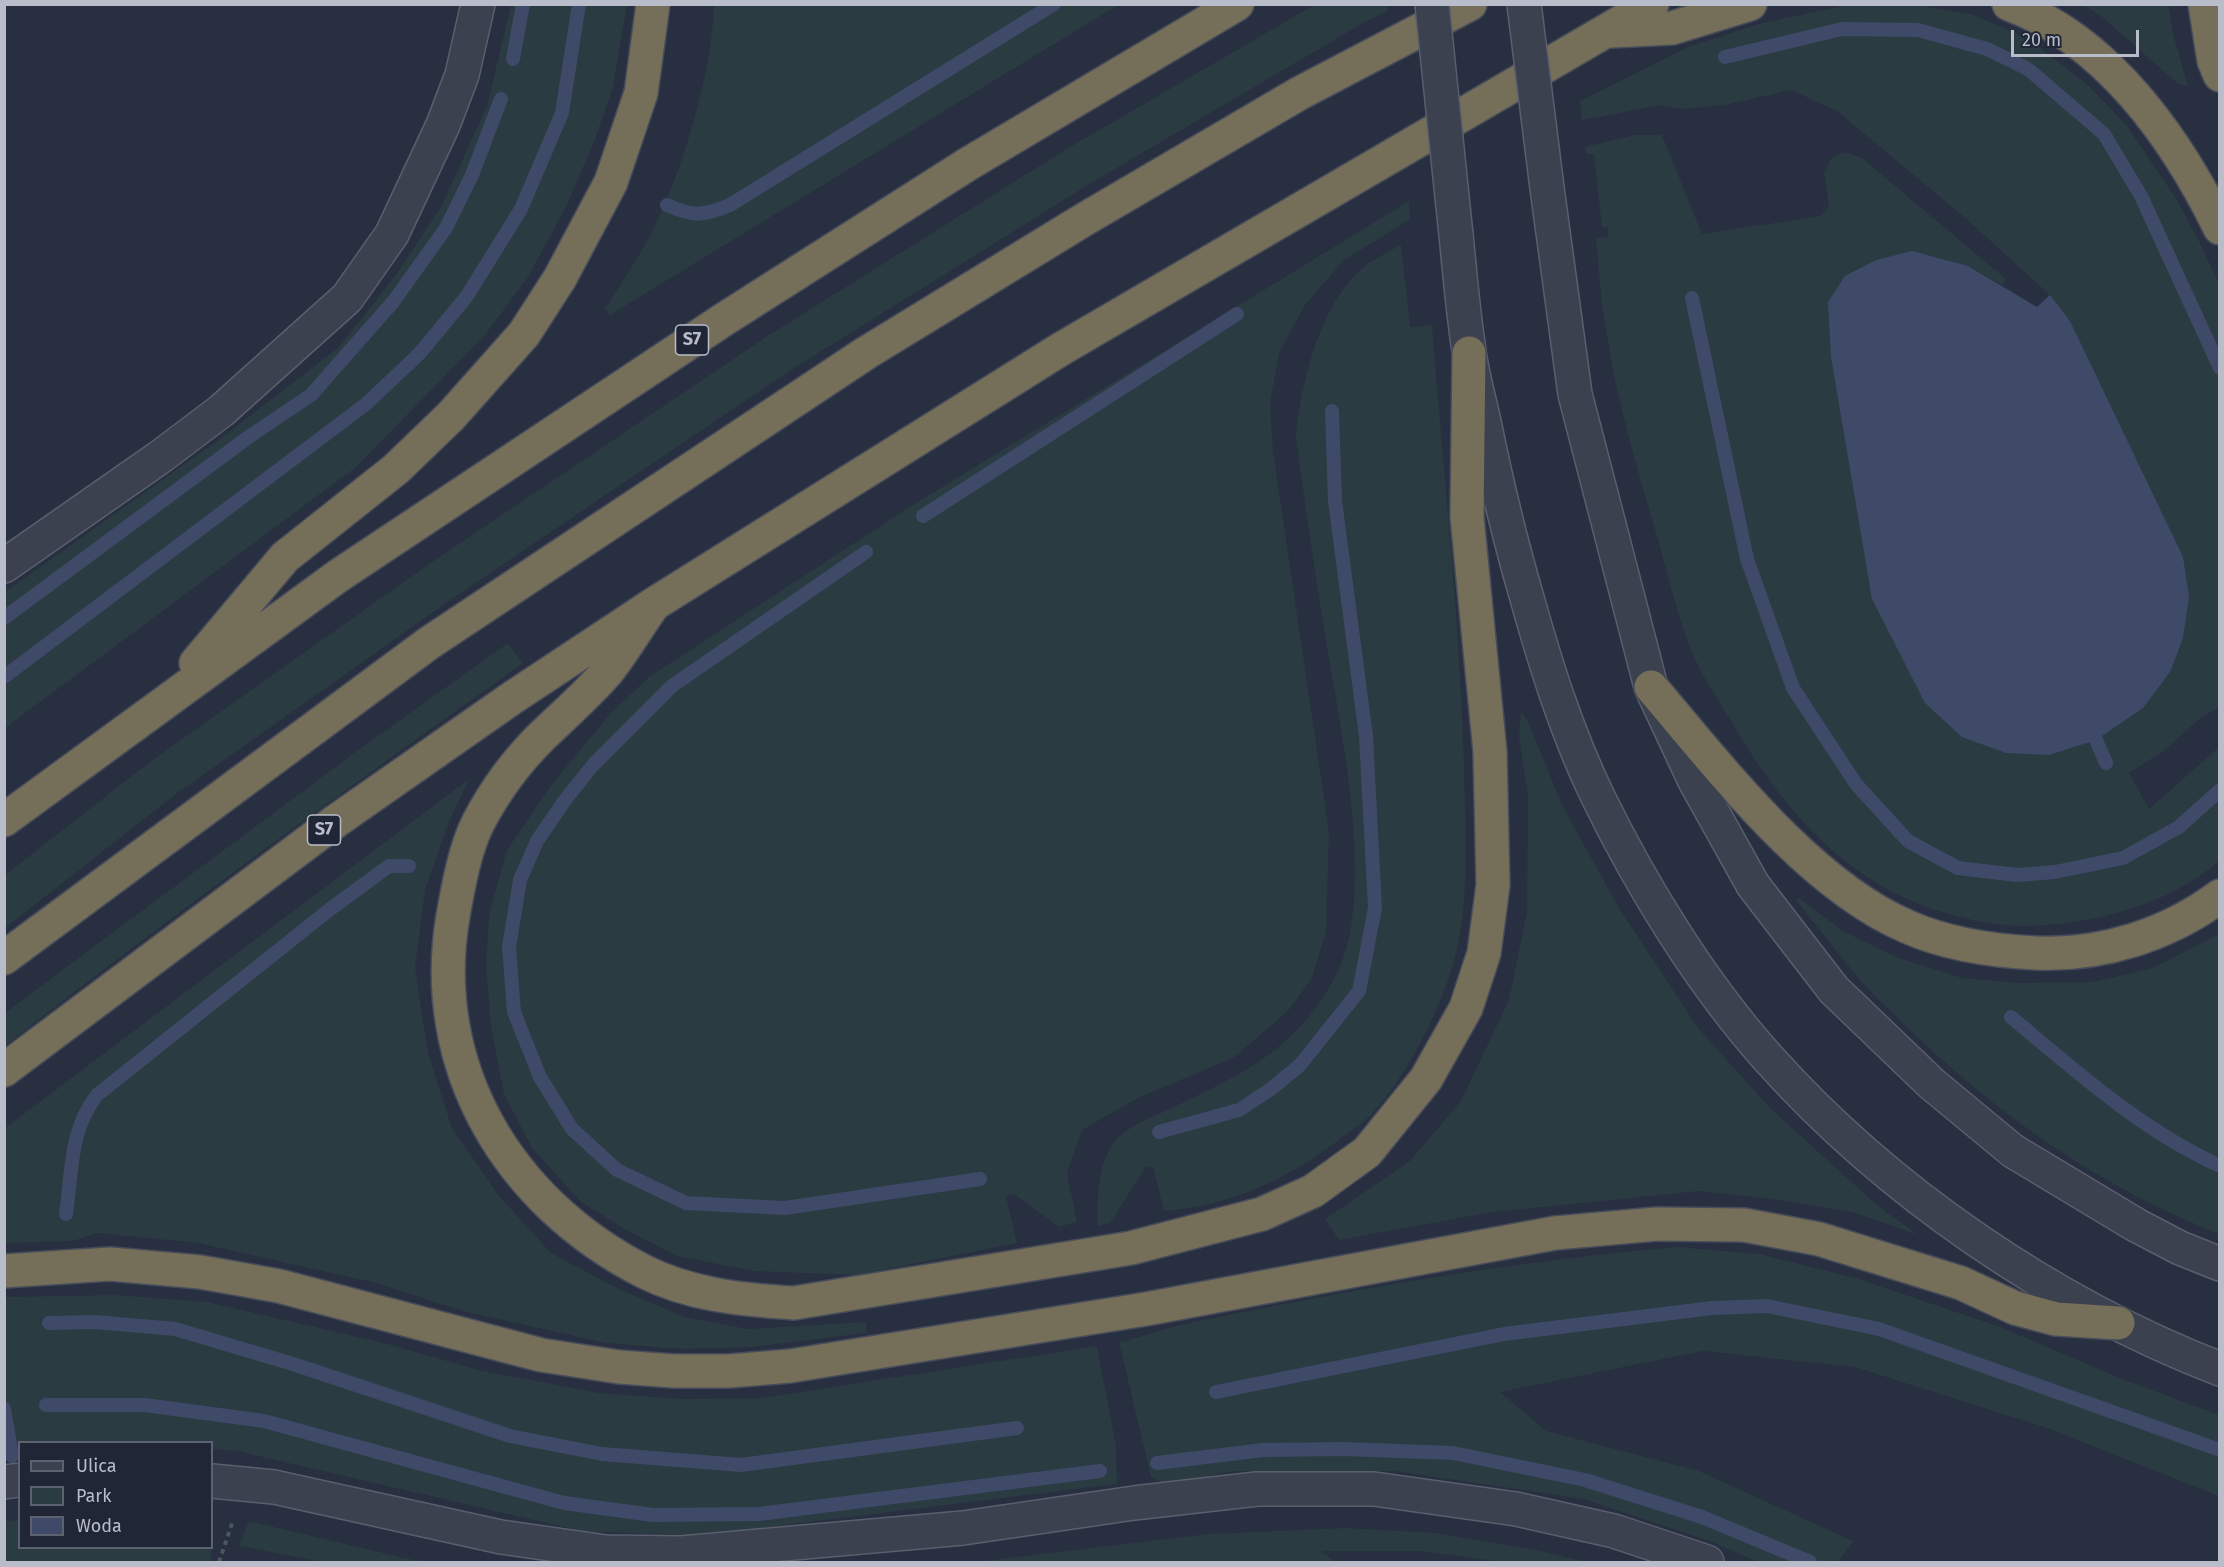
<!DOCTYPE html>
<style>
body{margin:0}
#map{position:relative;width:2224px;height:1567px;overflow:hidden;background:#282f40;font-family:"Fira Sans",sans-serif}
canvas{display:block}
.frame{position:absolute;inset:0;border:6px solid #b9bdca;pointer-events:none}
.legend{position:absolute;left:18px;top:1441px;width:195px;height:108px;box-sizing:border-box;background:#202635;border:2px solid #5d6271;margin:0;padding:8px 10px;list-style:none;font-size:18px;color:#b9bdca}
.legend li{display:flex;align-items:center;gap:12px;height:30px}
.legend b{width:30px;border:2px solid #5d6271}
.scale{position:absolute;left:2011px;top:30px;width:128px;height:27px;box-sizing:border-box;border:3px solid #b9bdca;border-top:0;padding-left:8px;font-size:18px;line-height:21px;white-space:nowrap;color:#b9bdca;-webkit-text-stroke:4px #202635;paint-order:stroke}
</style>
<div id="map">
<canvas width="2224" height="1567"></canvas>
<div class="frame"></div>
<ul class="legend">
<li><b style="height:8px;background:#3c4150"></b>Ulica</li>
<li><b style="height:16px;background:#2a3b41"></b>Park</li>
<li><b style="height:16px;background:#3f4a68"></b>Woda</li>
</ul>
<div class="scale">20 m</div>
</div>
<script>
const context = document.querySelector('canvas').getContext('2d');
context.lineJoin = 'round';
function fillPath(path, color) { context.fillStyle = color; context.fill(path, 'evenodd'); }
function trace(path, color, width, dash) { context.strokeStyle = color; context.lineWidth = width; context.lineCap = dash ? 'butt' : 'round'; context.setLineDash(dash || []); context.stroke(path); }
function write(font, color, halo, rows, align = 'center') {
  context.font = font + ' "Fira Sans",sans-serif'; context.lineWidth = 6; context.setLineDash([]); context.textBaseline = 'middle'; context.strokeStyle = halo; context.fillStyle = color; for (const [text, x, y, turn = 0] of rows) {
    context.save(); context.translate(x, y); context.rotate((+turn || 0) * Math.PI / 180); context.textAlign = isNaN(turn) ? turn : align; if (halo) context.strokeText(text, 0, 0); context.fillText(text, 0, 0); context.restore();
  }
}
fillPath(new Path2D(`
 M1316,4L1387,5L1388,11L1365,22L1091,183L788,372L456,596L176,794L5,928V875L151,761L432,562L766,337L1070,147Z
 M511,5H627L613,87L594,142L565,209L528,277L485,335L355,468L5,728V592L220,439L339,347L398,272L442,205L487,106Z
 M714,5V4L1118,5L610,315L605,309C620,284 637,260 651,234C682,174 712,71 714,5Z
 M1848,5H1916L1971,14L2027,38L2087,84L2127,126L2175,197L2199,241L2219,284V707L2198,720L2164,751L2129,773L2149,809L2219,747V861C2169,905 2097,923 2031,926C2005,927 1981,922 1956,916C1848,889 1781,808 1728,716C1716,696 1701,675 1693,654C1678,619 1669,580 1659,543C1639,475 1618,406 1607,336C1601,303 1599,270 1596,238L1608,237V228L1602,227L1594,154H1586L1585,147L1634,135H1662L1702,234L1821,216L1829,207L1824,173L1832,157L1845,152L1862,158L2006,279L2002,285L1968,266L1876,260L2070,321L2050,295L1964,217L1837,111L1791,90L1725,105L1683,109L1660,105L1582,120L1580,101L1688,47L1762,23Z
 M2083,5H2168L2174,37L2188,86L2178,84L2101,16Z
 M1409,201L1410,219L1343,261L1305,305L1279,353L1270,403L1273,451L1329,832L1326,932L1312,978L1288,1011L1233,1058L1140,1097L1082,1130L1067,1173L1077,1222L1059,1227L1014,1194L1006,1196L1017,1243L857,1275L753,1271L677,1256L626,1230L580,1201L532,1148L504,1094L491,1027L486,966L489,914L507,850L552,784L611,713L649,677L908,508Z
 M1401,245L1410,327L1432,325C1443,471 1460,619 1464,766C1465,825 1470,885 1458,944C1448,997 1408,1076 1370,1116C1363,1123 1353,1129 1345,1135C1293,1177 1232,1206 1164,1211L1153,1167H1146L1110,1223L1098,1226C1097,1196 1097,1157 1121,1135C1136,1122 1160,1114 1178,1105C1246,1072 1297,1048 1335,977C1379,897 1339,723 1325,634C1314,569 1305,503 1296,438C1301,383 1320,298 1369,263C1379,256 1390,251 1401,245Z
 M508,643L523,663C348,788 174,913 5,1046V1013L350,756Z
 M1521,712L1528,721L1562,805L1619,908L1698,1028L1771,1109L1878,1206L1918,1235L1853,1212L1772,1199L1699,1191L1493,1212L1339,1240L1325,1219L1410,1161L1461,1101L1509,1000L1527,911L1528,796L1519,737Z
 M469,779L449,822L425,890L415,968L428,1053L452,1128L499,1196L551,1253L617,1288L685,1317L748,1329L866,1322V1333L752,1347L681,1349L606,1343L463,1311L376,1283L198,1243L97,1233L73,1241L5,1243V1128Z
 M1799,898L1843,931L1896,957L1962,978L2019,983L2093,982L2153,968L2219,934V1234C2102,1188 1997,1115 1907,1027C1892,1012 1876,998 1862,982C1839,955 1818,928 1796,900Z
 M1677,1247L1759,1254L1859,1279L2000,1327L2125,1380L2219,1415V1496L2047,1428L1855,1367L1703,1351L1500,1392L1546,1431L1699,1471L1853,1541L1838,1562H1758L1712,1542L1584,1499L1394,1471H1233L1166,1484L1151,1477L1119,1342C1142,1338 1163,1328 1185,1324C1347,1290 1512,1261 1677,1247Z
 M115,1295L207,1302L384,1343L483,1371L599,1393L683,1399L762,1398L1097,1346L1116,1446L1117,1484L753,1529L678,1535L581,1531L237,1451L212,1449V1442H20L19,1455L5,1457V1297Z
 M212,1519H213L211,1562H5V1521L19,1520L20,1548H212Z
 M249,1521L404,1558L425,1562H322L239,1546Z
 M1346,1528L1437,1533L1540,1551L1587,1562H1502L1421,1551H1322L1335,1562L984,1561L1208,1534Z`), '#2a3b41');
fillPath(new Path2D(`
 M1912,251L1968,266L2037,307L2050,295L2070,321L2183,557L2189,597L2183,638L2170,672L2143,708L2096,740L2049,755L2006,753L1962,737L1925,703L1872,599L1831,357L1828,302L1845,276L1876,260Z`), '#3f4a68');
trace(new Path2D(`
 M1725,57L1842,29L1918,30L1987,49L2028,69L2104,134L2141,196L2220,368
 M513,59L523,4
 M667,205C693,217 704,216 730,205L1054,4
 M1692,298L1747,559L1793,688L1856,784L1908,841L1958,868L2017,875L2055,872L2123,858L2179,827L2220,790
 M923,516L1237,314
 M866,552L672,686L593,765L565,800L537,841L520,880L509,947L514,1012L540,1077L572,1129L617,1170L686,1203L785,1208L980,1179
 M4,618L250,436L311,395L393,302L446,228L472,175L501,99
 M4,677L366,404L420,353L467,296L521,209L562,113L579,4
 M2096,740L2106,763
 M2011,1017C2077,1072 2141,1130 2220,1166
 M1159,1132L1239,1110L1271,1089L1300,1065L1359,991L1375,908L1366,736L1335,501L1332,411
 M66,1214C72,1171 70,1129 97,1095L329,910L389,866H409
 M49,1323L95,1322L175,1329L293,1364L510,1436L602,1454L741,1465L1017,1428
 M1216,1392L1504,1334L1712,1308L1767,1306L1879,1329L2220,1450
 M46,1405H145L264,1421L564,1503L653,1515L759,1514L1100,1471
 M4,1409L12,1456
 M1157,1463L1263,1450L1344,1449L1453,1453L1585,1480L1702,1517L1810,1562`), '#3f4a68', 14);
const minor = new Path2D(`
 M4,566L160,457L221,411L347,298L392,234L443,125L462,75L478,4
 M212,1481L274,1487L501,1537L606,1552L681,1553L963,1528L1134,1503L1257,1489H1374L1516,1509L1614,1531L1707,1562
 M4,1482L20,1480`);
const tertiary = new Path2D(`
 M1547,188L1575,394L1651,687L1695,781L1753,885L1834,990L1932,1084L2013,1151L2136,1225L2180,1248L2220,1264
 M1456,235C1460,274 1463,312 1469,351C1472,375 1479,398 1484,422C1496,481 1510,540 1527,598C1546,666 1567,733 1598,797C1642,887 1701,983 1768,1058C1888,1192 2052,1304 2220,1369`);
const motorway = new Path2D(`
 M2009,4C2107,40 2176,138 2220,228
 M2205,4L2214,61L2220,75
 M1612,31L1672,28L1750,4
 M654,604C638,626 624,651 607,672C587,695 563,716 541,737C517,761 494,792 478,823C465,848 458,888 453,916C427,1068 509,1202 643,1271C690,1295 743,1300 794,1303L1131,1248L1262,1214L1313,1191L1367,1152L1426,1079L1466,1008L1484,953L1493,885L1490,752L1467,517L1469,353
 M196,663L285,557L396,469L451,416L524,334L560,278L611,182L641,93L653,4
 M1651,687C1720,768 1809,885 1908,927C1949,945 1992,951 2036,953C2101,956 2168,935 2220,896
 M4,820L338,576L723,320L968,164L1237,4
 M4,958L429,643L866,353L1085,219L1300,93L1470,4
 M4,1070L336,821L512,698L654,604L1061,349L1652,4
 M4,1271L110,1264L200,1272L279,1286L541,1355L619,1367L674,1371H729L790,1366L1146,1309L1555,1233L1657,1224L1744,1225L1819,1239L1961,1283L2015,1308L2056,1319L2118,1323`);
trace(minor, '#5a5f6d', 36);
trace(tertiary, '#5a5f6d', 36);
trace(motorway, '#474c5a', 36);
trace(new Path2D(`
 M219,1562L233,1521`), '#48585e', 4, [4.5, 4.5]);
trace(minor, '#3c4150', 33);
trace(tertiary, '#3c4150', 33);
trace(motorway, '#756e59', 33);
const tertiaryBridge = new Path2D(`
 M1432,4L1456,235
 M1524,4L1547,188`);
trace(tertiaryBridge, '#5a5f6d', 36, []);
trace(tertiaryBridge, '#3c4150', 33);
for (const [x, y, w] of [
 [692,340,33],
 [324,830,33]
]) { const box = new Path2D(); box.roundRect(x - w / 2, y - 15, w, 30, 4.5); context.fillStyle = '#202635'; context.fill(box); trace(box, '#b9bdca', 1.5); }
write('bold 18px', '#b9bdca', null, [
 ["S7",692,340],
 ["S7",324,830]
]);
</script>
